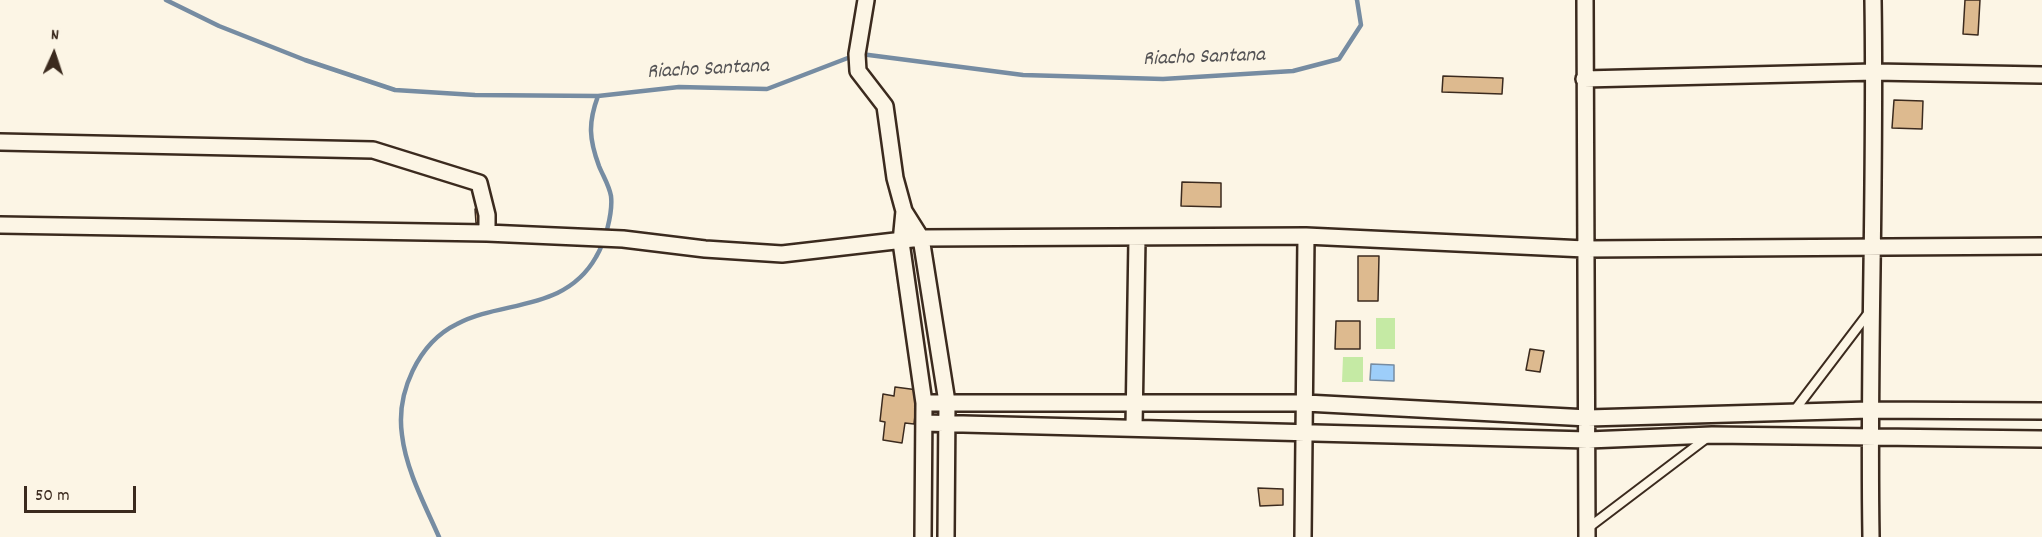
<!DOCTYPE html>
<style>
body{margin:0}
#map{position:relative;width:2042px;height:537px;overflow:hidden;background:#fcf5e5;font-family:Dekko,sans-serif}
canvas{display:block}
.north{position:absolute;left:24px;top:24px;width:60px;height:60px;-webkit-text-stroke:4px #fcf5e5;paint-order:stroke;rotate:3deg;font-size:16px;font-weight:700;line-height:24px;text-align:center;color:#3b2a1e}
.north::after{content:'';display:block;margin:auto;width:21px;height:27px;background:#3b2a1e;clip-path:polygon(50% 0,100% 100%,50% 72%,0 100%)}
.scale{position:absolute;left:24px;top:486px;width:112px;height:27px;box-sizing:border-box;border:3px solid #3b2a1e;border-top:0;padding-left:8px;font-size:18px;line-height:21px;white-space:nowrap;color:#3b2a1e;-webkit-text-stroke:4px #fcf5e5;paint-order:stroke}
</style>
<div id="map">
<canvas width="2042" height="537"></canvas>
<div class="north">N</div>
<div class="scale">50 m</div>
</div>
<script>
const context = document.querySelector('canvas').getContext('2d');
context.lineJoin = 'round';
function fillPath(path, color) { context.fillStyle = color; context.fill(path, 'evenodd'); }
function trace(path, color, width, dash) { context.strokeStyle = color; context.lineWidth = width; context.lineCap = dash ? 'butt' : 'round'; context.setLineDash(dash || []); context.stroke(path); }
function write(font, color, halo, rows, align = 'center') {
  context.font = font + ' Dekko,sans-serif'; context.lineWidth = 5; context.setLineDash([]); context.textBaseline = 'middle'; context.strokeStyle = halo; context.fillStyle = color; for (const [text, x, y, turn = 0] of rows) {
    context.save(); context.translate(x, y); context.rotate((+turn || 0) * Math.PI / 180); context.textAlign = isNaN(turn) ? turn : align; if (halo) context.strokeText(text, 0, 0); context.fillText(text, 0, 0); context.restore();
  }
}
fillPath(new Path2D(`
 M1376,318H1395V349H1376Z
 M1343,357H1363V382H1342Z`), '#c5eaa4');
const water = new Path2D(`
 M1371,364L1394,365V381L1370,380Z`);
fillPath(water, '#9dcefa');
trace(water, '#768ca2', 1.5);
trace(new Path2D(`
 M166,0L219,26L305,60L395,90L475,95L598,96L679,87L767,89L853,56
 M861,54L1023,75L1163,79L1293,71L1339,59L1361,25L1357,0
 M439,537C425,505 406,470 402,435C396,393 418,343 457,324C502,300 565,312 596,257C605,242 613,213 611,196C609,185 603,176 599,166C589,139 588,123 598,96`), '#768ca2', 4.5);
const building = new Path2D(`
 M1965,0H1980L1978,35L1963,34Z
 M1443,76L1503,78L1502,94L1442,92Z
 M1894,100L1923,101L1922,129L1892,128Z
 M1182,182L1221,183V207L1181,206Z
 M475,209H484V223H476Z
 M1358,256H1379L1378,301H1358Z
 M1336,321H1360V349H1335Z
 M1530,349L1544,351L1540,372L1526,370Z
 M895,387L918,390L914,424L905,423L902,443L883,440L885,422L880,421L883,394L894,396Z
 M1258,488L1283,489V505L1260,506Z`);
fillPath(building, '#ddba8f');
trace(building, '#3b2a1e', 1.5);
const lane = new Path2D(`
 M1794,411L1870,311
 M1588,528L1708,437`);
const street = new Path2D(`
 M866,0L857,54L858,71L885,106L895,178L904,211L921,238L947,402L946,537
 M1585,0L1587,537
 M1584,79L1874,72L2042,75
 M0,142L373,150L479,183L487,215V233
 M904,211L901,242L924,403L923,537
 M0,225L487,233L623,239L705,249L782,254L921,238L1306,236L1585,249L2042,246
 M924,403H1306L1588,418L1869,410L2042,411
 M924,423L1588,440L1712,435L2042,439
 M1134,427L1137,238
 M1303,537L1306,236
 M1871,537C1868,358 1876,179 1873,0`);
trace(lane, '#3b2a1e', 12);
trace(street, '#3b2a1e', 20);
trace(lane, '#fcf5e5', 8);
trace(street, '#fcf5e5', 15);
write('italic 21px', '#545355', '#fcf5e5', [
 ["Riacho Santana",1204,59,-2],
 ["Riacho Santana",708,71,-3]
]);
</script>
